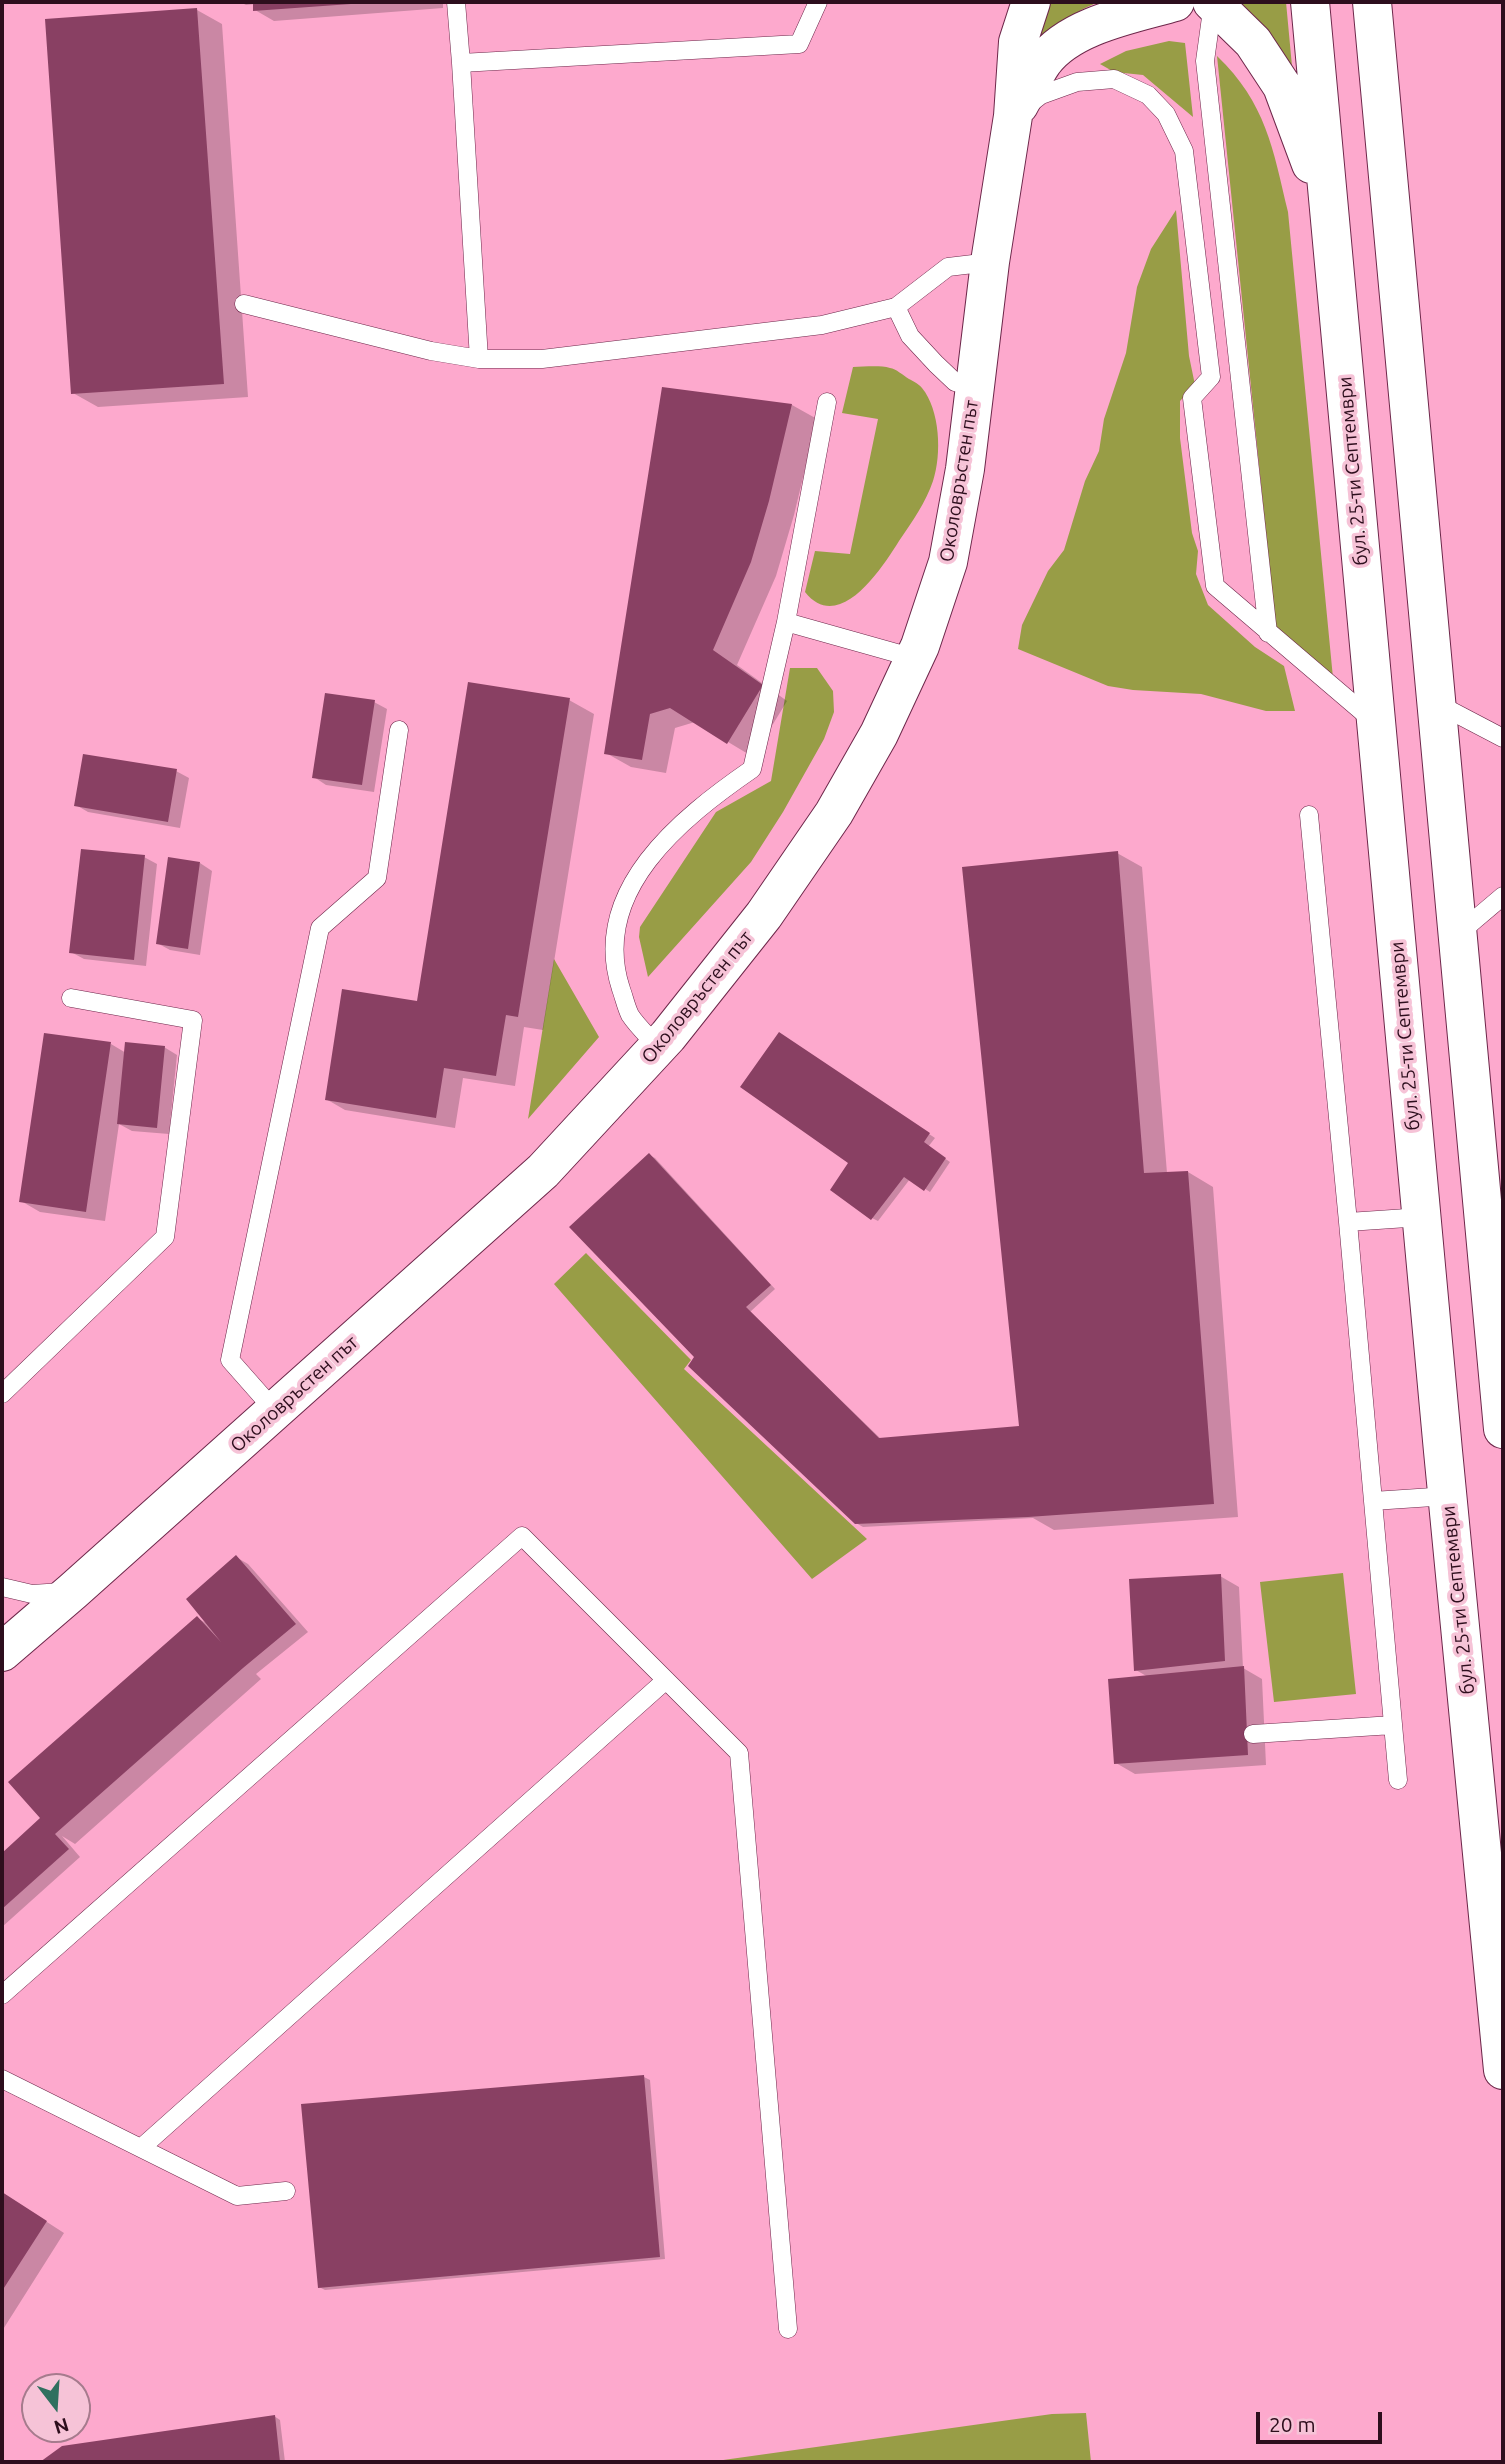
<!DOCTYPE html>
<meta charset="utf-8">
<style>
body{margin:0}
#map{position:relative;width:1505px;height:2464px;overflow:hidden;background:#fda9cd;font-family:Ubuntu,sans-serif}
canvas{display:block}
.frame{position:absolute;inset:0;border:4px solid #2d0e1d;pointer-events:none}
.north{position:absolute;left:21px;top:2373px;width:70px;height:70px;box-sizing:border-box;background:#f6c3d7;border:2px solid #a67b8d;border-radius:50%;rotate:163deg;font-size:19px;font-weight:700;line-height:28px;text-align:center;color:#2d0e1d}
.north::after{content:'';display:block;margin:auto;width:24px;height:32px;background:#30705f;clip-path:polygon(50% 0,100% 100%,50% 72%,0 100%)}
.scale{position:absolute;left:1256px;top:2412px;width:126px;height:32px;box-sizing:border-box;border:4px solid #2d0e1d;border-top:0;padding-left:9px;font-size:21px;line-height:24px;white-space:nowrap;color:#2d0e1d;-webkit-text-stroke:5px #f6c3d7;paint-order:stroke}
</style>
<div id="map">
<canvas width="1505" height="2464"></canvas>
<div class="frame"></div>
<div class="north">N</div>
<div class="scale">20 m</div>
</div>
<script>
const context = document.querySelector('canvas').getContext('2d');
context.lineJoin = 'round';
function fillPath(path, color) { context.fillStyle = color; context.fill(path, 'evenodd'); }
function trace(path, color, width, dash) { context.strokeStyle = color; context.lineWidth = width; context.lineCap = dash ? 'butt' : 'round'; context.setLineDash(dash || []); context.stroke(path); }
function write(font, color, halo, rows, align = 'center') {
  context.font = font + ' Ubuntu,sans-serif'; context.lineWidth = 7; context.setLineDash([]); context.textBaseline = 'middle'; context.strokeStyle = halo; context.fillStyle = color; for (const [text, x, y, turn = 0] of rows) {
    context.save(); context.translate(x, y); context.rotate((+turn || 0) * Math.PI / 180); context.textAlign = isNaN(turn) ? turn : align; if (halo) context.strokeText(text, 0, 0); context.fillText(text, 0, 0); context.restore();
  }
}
fillPath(new Path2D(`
 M1046,2H1100C1074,10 1055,28 1036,47Z
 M1247,2H1286L1293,77L1229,7Z
 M1169,41L1185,43L1193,117L1143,75L1114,72L1100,64L1126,51Z
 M1217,56C1266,103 1273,149 1288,212L1333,678L1276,630Z
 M1176,210L1189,356L1195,385L1180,401V438L1192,533L1198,551L1196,574L1208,605L1255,647L1284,666L1295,711H1266L1201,694L1133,690L1108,686L1018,649L1022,625L1048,571L1064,550L1085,481L1099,451L1104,419L1126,353L1137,287L1151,249Z
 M853,367C864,367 879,365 890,368C896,369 903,375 909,379C913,381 919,384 922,388C940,410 942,454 933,481C926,502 912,522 899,541C882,568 839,635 805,592L815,551L850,554L878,419L842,413Z
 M790,668H817L833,691L834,712L824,739L783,812L751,862L648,977L639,937L640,927L716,812L771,781Z
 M554,959L599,1037L528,1119Z
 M586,1253L691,1360L684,1369L867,1539L812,1579L554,1284Z
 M1343,1573L1356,1694L1274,1702L1260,1582Z
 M1086,2413L1091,2462H709L1052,2414Z`), '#989d46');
fillPath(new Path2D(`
 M240,2H443V8L274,21L255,10V4L246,5Z
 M197,10L222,24L248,397L98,407L73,393Z
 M663,389L792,405L817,419L794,515L776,576L737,665L787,701L753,757L695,722L675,728L666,773L631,767L606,753Z
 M569,700L594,714L543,1030L524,1027L515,1086L463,1078L455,1128L345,1110L326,1099L426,1004Z
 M374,702L387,709L374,792L326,785L314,777Z
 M176,771L189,778L180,828L88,812L76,805Z
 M1117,853L1142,867L1167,1173L1188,1172L1213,1187L1238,1517L1054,1530L1033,1518L863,1527L856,1523L697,1356L649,1155L655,1158L775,1289L750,1312L881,1439L1020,1428Z
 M144,857L157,864L146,966L84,959L71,952Z
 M200,863L212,871L200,955L170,950L157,943Z
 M785,1037L935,1138L928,1147L950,1162L930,1192L910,1179L878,1221L872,1218L851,1162Z
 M111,1044L126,1053L164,1047L177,1055L169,1134L132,1131L119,1124L105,1221L40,1212L21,1201Z
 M236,1557L248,1564L308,1632L256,1674L261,1679L75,1844L62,1836L80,1857L2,1927V1855L41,1821L197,1618L208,1624Z
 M1220,1576L1239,1587L1243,1668L1262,1679L1266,1765L1135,1774L1116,1763L1148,1677L1136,1670Z
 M644,2077L650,2080L665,2259L325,2290L319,2287Z
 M2,2193L64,2233L2,2331Z
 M274,2416L280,2420L285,2462H43L63,2448Z`), '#0003');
fillPath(new Path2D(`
 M253,2H351V4L253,11Z
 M197,8L224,384L71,394L45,19Z
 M662,387L792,404L769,501L751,562L713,650L763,685L727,744L670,708L650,714L642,760L604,754Z
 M468,682L570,698L518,1017L506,1015L496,1076L444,1068L436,1118L325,1100L342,989L417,1001Z
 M325,693L375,700L362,785L312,778Z
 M83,754L177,769L168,822L74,806Z
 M81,849L145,855L134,960L69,953Z
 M1118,851L1144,1173L1188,1171L1214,1504L1028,1517L855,1524L688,1366L694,1357L569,1227L649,1153L771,1285L746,1307L879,1438L1019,1426L962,867Z
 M168,857L200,862L188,949L156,944Z
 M779,1032L930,1133L924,1142L946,1158L924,1191L904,1177L871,1220L830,1190L848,1163L740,1087Z
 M44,1033L111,1042L86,1212L19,1202Z
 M125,1042L165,1046L157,1128L117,1124Z
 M236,1555L296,1624L243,1668L55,1834L69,1849L2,1909V1853L40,1818L8,1782L197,1616L221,1642L186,1599Z
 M1221,1574L1225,1661L1134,1671L1129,1579Z
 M1244,1666L1248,1755L1114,1764L1108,1679Z
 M644,2075L660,2257L318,2288L301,2104Z
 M2,2192L47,2221L2,2291Z
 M275,2415L280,2462H40L62,2446Z`), '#894063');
const lane = new Path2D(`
 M456,2L461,63
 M1213,3L1205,61L1268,633
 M1027,106L1041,95L1077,82L1114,79L1148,95L1166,114L1184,151L1211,377L1192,398L1215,586L1372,720
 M244,304L431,351L479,359H542L822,325L896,307L948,267L990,262
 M896,307L910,336L936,364L955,382L974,387
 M479,359L461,63L799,44L818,2
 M786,622L827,402
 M1438,704L1503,738
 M1309,815L1348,1222L1398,1780
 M1458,934L1503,896
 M658,1047C649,1037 637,1026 630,1015C626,1007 624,997 621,989C589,891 681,818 752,769L786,622L914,658
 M1348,1222L1422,1217
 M2,1394L165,1237L193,1020L71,998
 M275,1411L230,1360L320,928L377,878L399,730
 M1373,1501L1448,1496
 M2,1587L32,1594L63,1592
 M1253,1734L1393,1725
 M2,1995L522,1536L739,1753L788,2329
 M2,2079L237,2196L286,2191
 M141,2148L666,1680`);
const secondary = new Path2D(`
 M1212,2L1253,42L1282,86L1311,164
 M1310,2L1443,1451L1503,2070
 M1372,2L1503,1429
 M1019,105C1027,91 1034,75 1043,62C1070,25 1133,14 1175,2
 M2,1652L73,1591L543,1171L668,1036L764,915L834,813L879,734L920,646L948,562L965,469L990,262L1013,116L1018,42L1031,2`);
trace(lane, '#6d274a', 19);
trace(secondary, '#6d274a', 40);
trace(lane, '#fff', 18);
trace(secondary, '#fff', 38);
write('19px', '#2d0e1d', '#f6c3d7', [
 ["бул. 25-ти Септември",1353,471,-95],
 ["Околовръстен път",959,481,-81],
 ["Околовръстен път",697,997,-51],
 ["бул. 25-ти Септември",1405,1036,-95],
 ["Околовръстен път",294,1394,-42],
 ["бул. 25-ти Септември",1458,1600,-96]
]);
</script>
